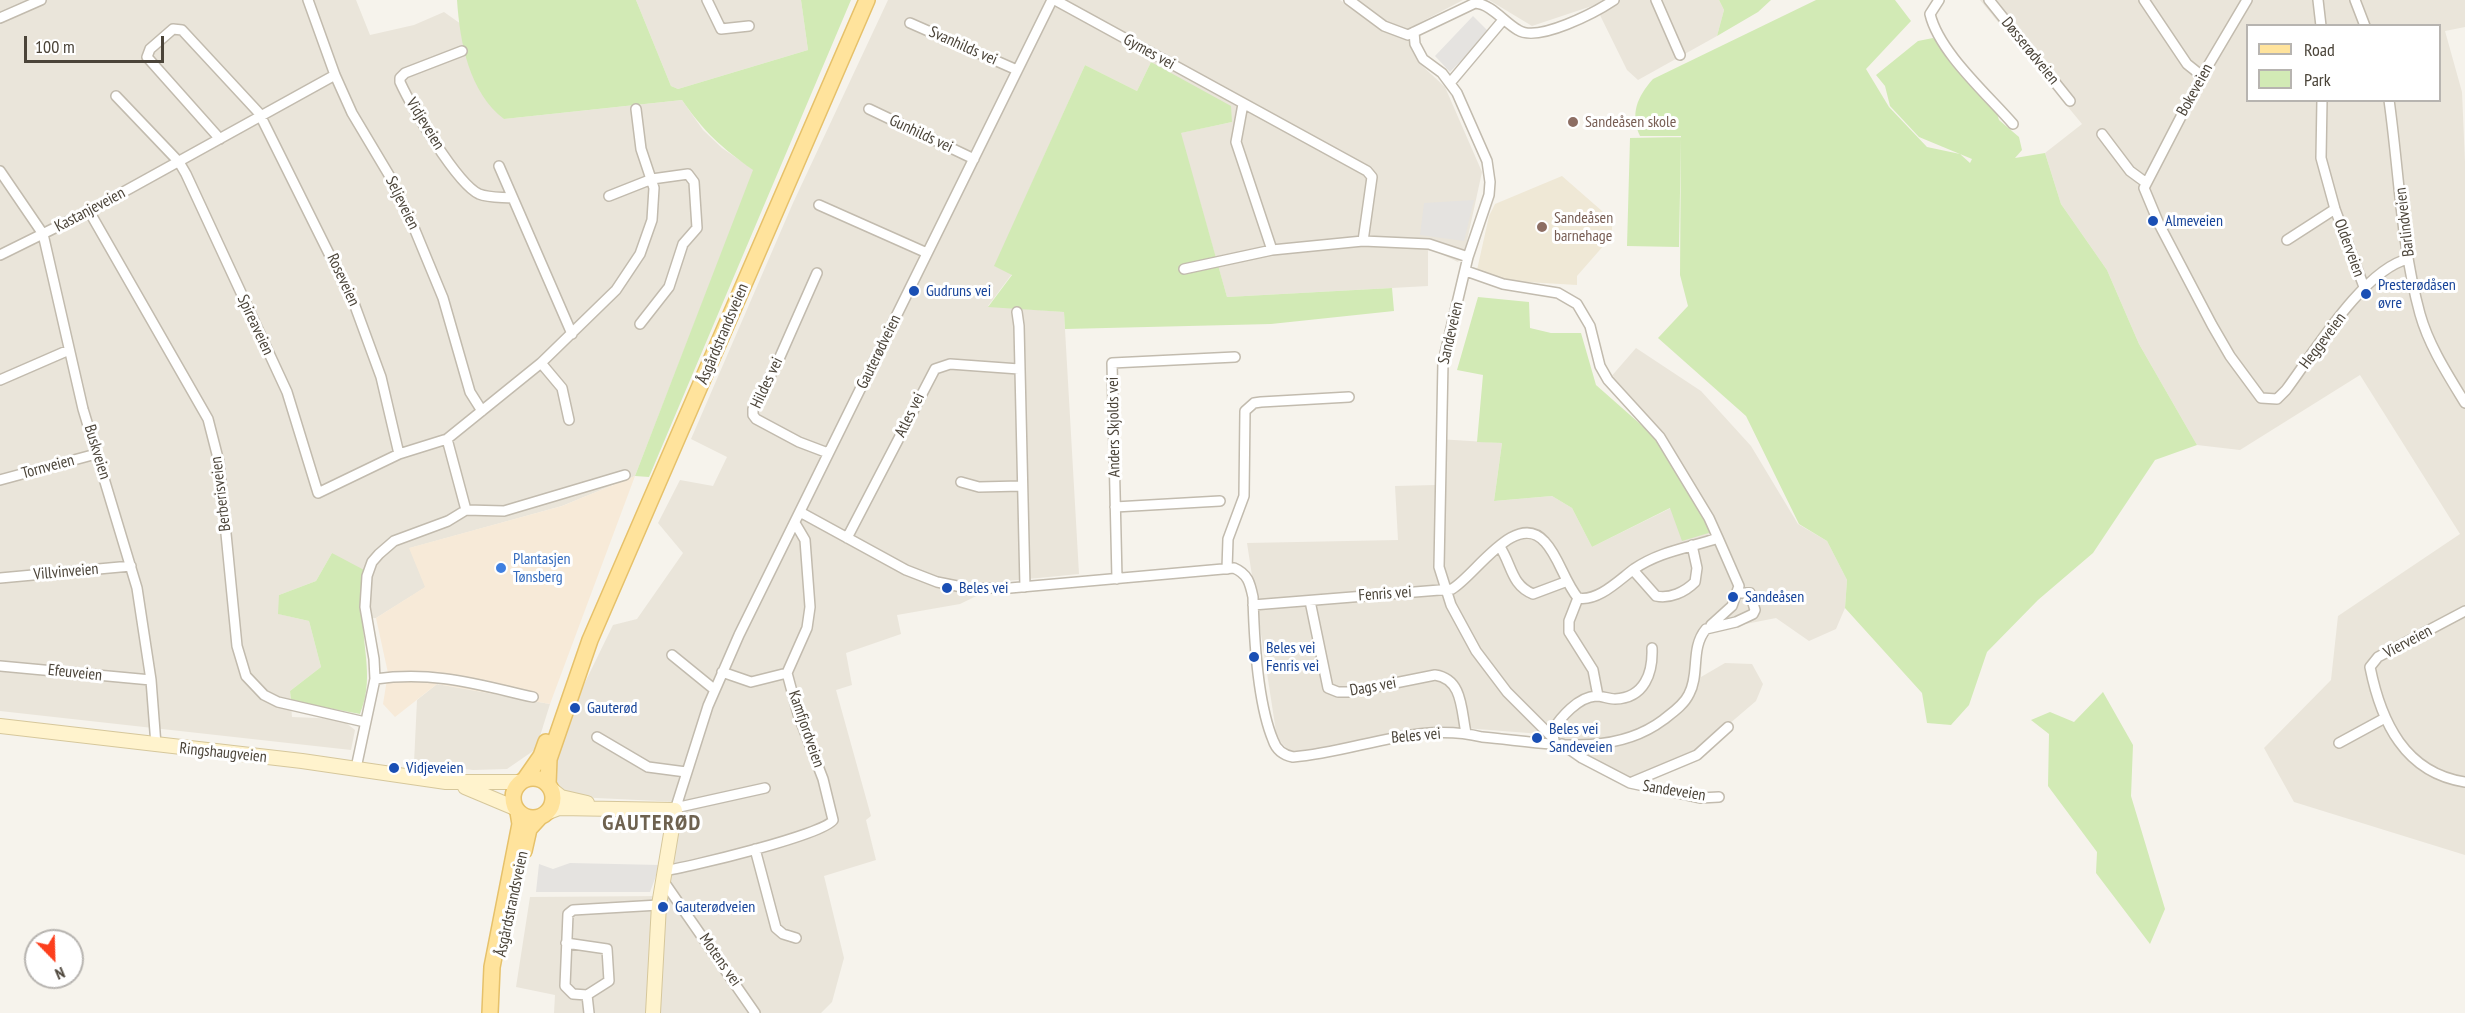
<!DOCTYPE html>
<meta charset="utf-8">
<style>
body{margin:0}
#map{position:relative;width:2465px;height:1013px;overflow:hidden;background:#f6f3ec;font-family:"PT Sans Narrow",sans-serif}
canvas{display:block}
.legend{position:absolute;left:2246px;top:24px;width:195px;height:78px;box-sizing:border-box;background:#fff;border:2px solid #b7b4b0;margin:0;padding:8px 10px;list-style:none;font-size:18px;color:#4b4439}
.legend li{display:flex;align-items:center;gap:12px;height:30px}
.legend b{width:30px;border:2px solid #b7b4b0}
.north{position:absolute;left:24px;top:929px;width:60px;height:60px;box-sizing:border-box;background:#fff;border:2px solid #b7b4b0;border-radius:50%;rotate:157deg;font-size:16px;font-weight:700;line-height:24px;text-align:center;color:#4b4439}
.north::after{content:'';display:block;margin:auto;width:21px;height:27px;background:#fc3f1d;clip-path:polygon(50% 0,100% 100%,50% 72%,0 100%)}
.scale{position:absolute;left:24px;top:36px;width:140px;height:27px;box-sizing:border-box;border:3px solid #4b4439;border-top:0;padding-left:8px;font-size:18px;line-height:21px;white-space:nowrap;color:#4b4439;-webkit-text-stroke:4px #fff;paint-order:stroke}
</style>
<div id="map">
<canvas width="2465" height="1013"></canvas>
<ul class="legend">
<li><b style="height:8px;background:#ffe39c"></b>Road</li>
<li><b style="height:16px;background:#d2eab5"></b>Park</li>
</ul>
<div class="north">N</div>
<div class="scale">100 m</div>
</div>
<script>
const context = document.querySelector('canvas').getContext('2d');
context.lineJoin = 'round';
function fillPath(path, color) { context.fillStyle = color; context.fill(path, 'evenodd'); }
function trace(path, color, width, dash) { context.strokeStyle = color; context.lineWidth = width; context.lineCap = dash ? 'butt' : 'round'; context.setLineDash(dash || []); context.stroke(path); }
function write(font, color, halo, rows, align = 'center') {
  context.font = font + ' "PT Sans Narrow",sans-serif'; context.lineWidth = 6; context.setLineDash([]); context.textBaseline = 'middle'; context.strokeStyle = halo; context.fillStyle = color; for (const [text, x, y, turn = 0] of rows) {
    context.save(); context.translate(x, y); context.rotate((+turn || 0) * Math.PI / 180); context.textAlign = isNaN(turn) ? turn : align; if (halo) context.strokeText(text, 0, 0); context.fillText(text, 0, 0); context.restore();
  }
}
fillPath(new Path2D(`
 M0,0H356L370,35L414,25L444,12L461,24L465,52L504,119L682,100L703,130L722,148L754,170L635,476L562,506L410,548L426,587L376,618L363,619L332,553L316,581L279,595V614L309,621L321,667L290,691L292,717L341,719L355,730L351,750L0,711Z
 M636,0H801L808,50L678,89L671,86Z
 M888,0H1340L1349,6L1360,0H1463L1406,30L1418,62L1445,87L1482,172L1465,250L1458,262L1428,248V286L1227,297L1180,133L1232,122L1151,62L1137,91L1085,65L995,266L1012,274L988,306L1064,312L1079,574L1007,581L960,604L897,615L901,634L846,653L852,685L836,690L871,816L866,820L876,860L824,876L844,958L832,1002L821,1013H554L555,995L516,987L530,897L664,896L679,802L576,797L558,786L552,764L574,705L613,625L637,619L683,553L658,523L680,480L713,486L727,457L691,439L793,203Z
 M1489,0H1719L1724,10L1717,36L1638,80L1627,70L1595,5L1532,26Z
 M1980,0H2465V27L2445,31L2462,92L2465,162V855L2294,802L2264,748L2331,680L2338,616L2460,534L2360,375L2240,450L2197,445L2139,344L2107,270L2061,204L2045,153L2082,124ZM2248,26H2440V100H2248Z
 M1636,348L1701,391L1751,446L1798,524L1827,541L1847,580L1845,608L1836,629L1809,641L1776,618L1710,631L1702,641L1701,677L1725,663L1752,664L1763,684L1756,701L1694,754L1633,779L1541,734L1439,726L1292,754L1277,738L1247,543L1398,540L1395,486L1436,485L1438,439L1502,443L1494,501L1552,496L1572,508L1592,547L1671,508L1717,530L1672,453L1609,379Z
 M437,684L550,704L536,749L507,769L473,770L414,763L417,700Z`), '#eae5da');
fillPath(new Path2D(`
 M635,476L550,704L437,684L395,717L383,704L388,673L376,618L425,587L409,548L562,506Z`), '#f7ead8');
fillPath(new Path2D(`
 M1562,176L1610,218L1612,227V236L1577,276V285L1509,281L1477,270L1489,216L1495,204Z`), '#efe8d6');
fillPath(new Path2D(`
 M457,0H636L671,86L678,89L808,50L801,0H851L649,477L635,476L753,170C722,148 704,132 682,100L504,119C469,92 460,43 457,0Z
 M1719,0H1771L1758,12L1717,36L1724,10Z
 M1816,0H1895L1911,21L1866,69L1889,107L1927,147L1960,154L1970,163L1972,159L1919,137L1890,106L1885,86L1876,75L1918,41L1933,38L1994,104L1999,120L2019,137L2022,150L2015,158L2045,153L2061,204L2107,270L2139,344L2197,445L2155,460L2093,553L2038,600L1987,652L1969,705L1951,725L1927,723L1922,693L1845,608L1847,580L1827,541L1799,524L1746,416L1658,338L1688,306L1680,275L1681,136H1640C1630,114 1637,97 1653,79Z
 M1151,62L1231,106L1232,122L1181,133L1227,297L1392,288L1394,311L1271,324L1065,329L1064,312L988,307L1012,275L994,266L1085,65L1137,91Z
 M1681,137L1679,247L1627,246L1630,138Z
 M1478,297L1529,302L1530,328L1551,333H1581L1596,385L1655,437L1712,532L1682,541L1670,508L1592,547L1572,508L1552,496L1494,501L1502,443L1477,442L1483,375L1457,370Z
 M332,553L366,571C365,586 363,602 363,617C363,653 374,679 360,714L291,701L290,691L321,667L309,621L278,614L279,595L316,581Z
 M2103,692L2133,745L2131,796L2165,909L2150,944L2096,873L2097,852L2048,786L2049,734L2031,720L2050,712L2074,722Z`), '#d2eab5');
fillPath(new Path2D(`
 M1473,16L1489,32L1450,72L1435,56Z
 M1474,200L1464,241L1420,235L1424,203Z
 M570,863L660,865L650,892H536L539,864L553,869Z`), '#e5e3e0');
const minor = new Path2D(`
 M308,0L335,75L352,113L389,175L412,223L443,298L470,392L482,411
 M707,0L721,29L749,26
 M1055,0L1367,171L1372,177L1363,241L1272,250L1184,269
 M1349,0L1384,26L1408,35L1475,3C1491,4 1504,22 1518,30C1538,43 1596,12 1614,0
 M1656,0L1680,55
 M1939,0L1930,14C1939,52 1987,94 2013,124
 M1989,0L2070,101
 M2144,0L2187,64L2202,76
 M2247,0L2202,76L2144,188L2159,224L2212,325L2230,356L2261,398L2277,399L2286,390C2313,354 2364,269 2408,259
 M2318,0L2321,26
 M2355,0L2365,26
 M0,18L41,0
 M910,23L1017,70
 M1414,32L1415,44L1423,59L1442,73L1457,93L1487,161L1490,182L1489,195L1468,257L1443,362L1439,567L1451,605L1476,651L1507,692L1552,737
 M462,51L405,73L400,78V82C411,106 457,184 479,194C489,198 501,197 512,198
 M1450,83L1503,20
 M116,96L179,162L186,174L287,392L318,493L399,454L447,439L541,363L616,290L640,254L652,220L654,188L641,149L636,109
 M2322,100L2321,158L2335,209L2364,287
 M2389,100C2399,171 2401,245 2420,314C2429,346 2448,375 2465,403
 M1243,104L1236,142L1272,250
 M869,109L974,159
 M2102,134L2130,171L2145,182
 M220,139L147,57L150,49L173,29L182,30L259,113L355,306L381,377L399,454
 M499,166L572,334
 M0,171L43,234L83,409L137,588L151,680L156,745
 M609,196L652,179L688,174L694,182L697,228L683,244L669,287L640,324
 M819,205L927,253
 M89,211L208,419L219,462L237,646L246,676L264,695L278,702L365,722
 M2287,240L2335,209
 M1363,241L1429,244L1468,257
 M0,255L89,211L335,75
 M817,273L779,359L753,409V415L756,419L799,442L828,453
 M1017,312L1019,326L1025,587
 M541,363L562,388L569,420
 M0,380L69,350
 M447,439L466,510
 M0,480L96,454
 M961,482L979,487L1021,486
 M1115,507L1220,501
 M800,512L906,570L937,582L967,588H1010L1234,568C1248,574 1250,583 1253,597C1254,637 1258,704 1273,740C1276,749 1283,755 1293,757C1357,752 1417,721 1482,737C1542,742 1611,759 1663,720C1672,713 1684,705 1689,694C1700,674 1690,648 1706,629L1736,622L1753,614L1755,610L1750,593H1738
 M847,538L935,369L950,364L1019,369
 M1500,547C1512,565 1511,585 1533,594L1565,582
 M1227,569L1228,539L1244,496L1245,411L1254,403L1261,402L1349,397
 M1633,570L1656,596C1670,599 1685,592 1695,582L1697,568L1692,545
 M0,578L131,566
 M1117,579L1112,363L1235,357
 M1578,598L1569,621V632L1593,670L1598,696
 M1310,601L1328,688L1338,692H1350L1435,675C1463,679 1461,710 1466,733
 M1253,605L1452,589C1475,576 1516,509 1545,542C1559,557 1564,581 1578,598C1598,602 1619,580 1634,569C1660,551 1689,548 1718,538L1709,518L1660,437L1608,380L1600,366L1590,326L1577,304L1558,293L1503,284L1466,271
 M2465,611L2378,657L2370,667C2381,722 2405,773 2465,782
 M1711,625L1732,606L1739,586L1718,538
 M672,655L715,690
 M0,666L151,680
 M722,672L751,682L787,673
 M375,679C435,671 475,684 533,697
 M597,737L648,767L686,772
 M1554,740L1552,731C1561,717 1578,697 1596,696C1602,696 1609,699 1615,699C1645,698 1653,672 1652,648
 M2339,743L2385,718
 M1562,744L1582,758L1630,783L1697,755L1728,727
 M356,768L375,679L374,659L365,607L367,576L372,562L379,554L394,541L448,521L466,510L504,511L625,475
 M1630,783L1700,798L1719,797
 M675,808L765,788
 M675,810L708,706L739,635L1052,0
 M755,849L776,928L783,934L796,938
 M663,871C686,868 827,834 833,820L823,779L798,714L787,673L807,628L810,607L805,540L795,523
 M662,879L755,1013
 M566,943L607,949L609,981L587,995L589,1013
 M587,995L573,994L565,986L568,914L573,910L659,905`);
const secondary = new Path2D(`
 M0,726L302,761L446,782H520
 M465,787L515,808
 M551,789L561,797L587,803
 M546,813L559,808L675,810L659,905L653,1013`);
const primary = new Path2D(`
 M513 798a20 20 0 1 1 40 0a20 20 0 1 1-40 0Z
 M525,779L541,756L546,742
 M548,784L549,759L590,640L867,0
 M524,851L529,829L540,817
 M490,1013L492,967L520,824L518,812`);
trace(minor, '#c2bbae', 12);
trace(secondary, '#d6c79b', 16);
trace(primary, '#e6c16a', 18);
trace(minor, '#fff', 9);
trace(secondary, '#fff3cd', 14);
trace(primary, '#ffe39c', 15);
for (const [x, y, r, color] of [
 [1573,122,6,"#8d6e63"],
 [2153,221,6,"#1a4fb4"],
 [1542,227,6,"#8d6e63"],
 [914,291,6,"#1a4fb4"],
 [2366,294,6,"#1a4fb4"],
 [501,568,6,"#3f7fe0"],
 [947,588,6,"#1a4fb4"],
 [1733,597,6,"#1a4fb4"],
 [1254,657,6,"#1a4fb4"],
 [575,708,6,"#1a4fb4"],
 [1537,738,6,"#1a4fb4"],
 [394,768,6,"#1a4fb4"],
 [663,907,6,"#1a4fb4"]
]) { const dot = new Path2D(); dot.arc(x, y, r, 0, 2 * Math.PI); context.fillStyle = color; context.fill(dot); trace(dot, '#fff', 2); }
write('16px', '#4b4439', '#fff', [
 ["Svanhilds vei",963,46,24],
 ["Døsserødveien",2030,51,51],
 ["Gymes vei",1149,52,29],
 ["Bokeveien",2195,90,-61],
 ["Vidjeveien",425,124,58],
 ["Gunhilds vei",921,134,25],
 ["Seljeveien",402,203,64],
 ["Kastanjeveien",90,210,-28],
 ["Barlindveien",2405,222,-97],
 ["Olderveien",2349,248,70],
 ["Roseveien",343,280,65],
 ["Spireaveien",255,325,65],
 ["Sandeveien",1451,333,-77],
 ["Åsgårdstrandsveien",723,334,-67],
 ["Heggeveien",2323,341,-53],
 ["Gauterødveien",879,352,-64],
 ["Hildes vei",767,383,-65],
 ["Atles vei",910,415,-64],
 ["Anders Skjolds vei",1114,427,-91],
 ["Buskveien",97,452,73],
 ["Tornveien",48,467,-15],
 ["Berberisveien",221,494,-97],
 ["Villvinveien",66,572,-5],
 ["Fenris vei",1385,594,-4],
 ["Vierveien",2408,642,-28],
 ["Efeuveien",75,673,6],
 ["Dags vei",1373,687,-10],
 ["Kamfjordveien",806,729,71],
 ["Beles vei",1416,736,-5],
 ["Ringshaugveien",223,753,6],
 ["Sandeveien",1674,791,9],
 ["Åsgårdstrandsveien",512,904,-78],
 ["Motens vei",720,960,55]
]);
write('16px', '#785e54', '#fff', [
 ["Sandeåsen skole",1585,122],
 ["Sandeåsen",1554,218],
 ["barnehage",1554,236]
], 'left');
write('16px', '#164399', '#fff', [
 ["Almeveien",2165,221],
 ["Presterødåsen",2378,285],
 ["øvre",2378,303],
 ["Gudruns vei",926,291],
 ["Beles vei",959,588],
 ["Sandeåsen",1745,597],
 ["Beles vei",1266,648],
 ["Fenris vei",1266,666],
 ["Gauterød",587,708],
 ["Beles vei",1549,729],
 ["Sandeveien",1549,747],
 ["Vidjeveien",406,768],
 ["Gauterødveien",675,907]
], 'left');
write('16px', '#366cbe', '#fff', [
 ["Plantasjen",513,559],
 ["Tønsberg",513,577]
], 'left');
context.letterSpacing = '1.5px';
write('bold 22px', '#6e6250', '#fff', [
 ["GAUTERØD",652,824]
]);
context.letterSpacing = '0px';
</script>
